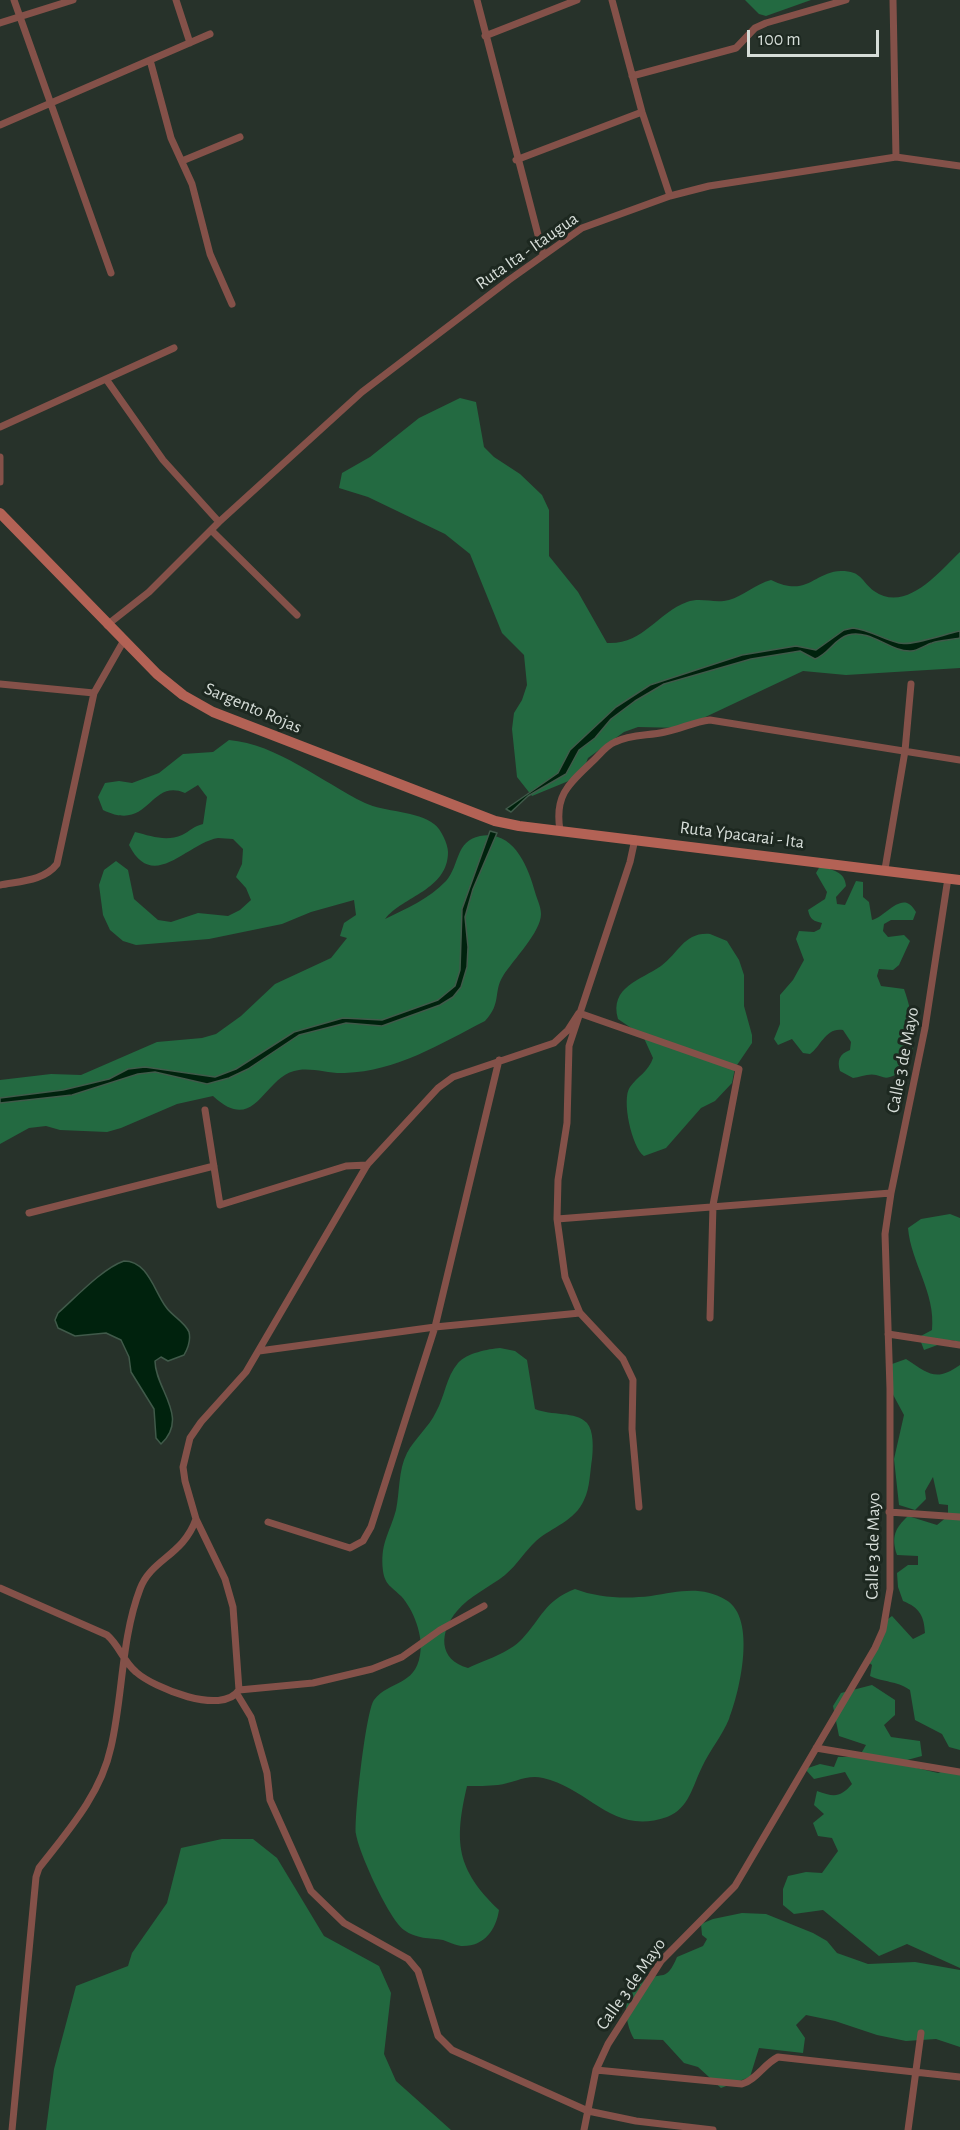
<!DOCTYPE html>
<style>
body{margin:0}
#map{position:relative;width:960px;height:2130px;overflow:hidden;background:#27322a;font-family:"Alegreya Sans",sans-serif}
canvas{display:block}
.scale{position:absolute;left:747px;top:30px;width:132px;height:27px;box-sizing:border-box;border:3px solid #d6ddd8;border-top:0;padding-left:8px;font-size:18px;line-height:21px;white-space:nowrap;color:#d6ddd8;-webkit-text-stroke:4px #1d2820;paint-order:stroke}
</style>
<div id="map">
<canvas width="960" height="2130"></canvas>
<div class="scale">100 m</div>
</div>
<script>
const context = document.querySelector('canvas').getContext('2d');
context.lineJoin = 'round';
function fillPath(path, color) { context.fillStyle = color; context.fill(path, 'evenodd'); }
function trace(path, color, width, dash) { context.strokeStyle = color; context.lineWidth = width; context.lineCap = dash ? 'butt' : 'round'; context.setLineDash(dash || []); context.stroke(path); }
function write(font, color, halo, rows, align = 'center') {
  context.font = font + ' "Alegreya Sans",sans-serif'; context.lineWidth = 6; context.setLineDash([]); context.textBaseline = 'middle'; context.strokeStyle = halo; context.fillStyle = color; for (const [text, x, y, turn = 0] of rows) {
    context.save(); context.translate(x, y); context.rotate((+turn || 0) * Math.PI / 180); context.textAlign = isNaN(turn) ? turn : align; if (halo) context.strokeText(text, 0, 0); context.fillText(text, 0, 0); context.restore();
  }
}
fillPath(new Path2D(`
 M710,934L727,941L739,960L744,975V1006L752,1035V1043L735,1068L732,1083L715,1101L701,1108L666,1148L644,1156C632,1148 621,1099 630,1087C637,1077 649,1071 653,1058L643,1036L618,1019C609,987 641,980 661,966C679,953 684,932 710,934Z
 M500,1348L515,1351L527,1360L535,1409C551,1416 576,1411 587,1423C594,1431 593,1449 592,1459C590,1471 590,1488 584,1500C575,1521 552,1527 536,1541C525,1551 517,1565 505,1575C490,1587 469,1596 457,1611C439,1632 438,1660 468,1668C485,1660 509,1653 522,1639C542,1618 544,1601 575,1589C598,1598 626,1599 651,1596C678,1592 700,1585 726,1600C757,1618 740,1691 729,1719C722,1736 710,1750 702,1767C693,1785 689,1809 667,1817C612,1836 591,1789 543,1778C527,1774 514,1783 498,1785C488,1786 477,1786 467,1786C454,1842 456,1869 499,1910C496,1930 484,1947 461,1946C455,1945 449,1942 443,1940C430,1938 416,1939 404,1930C389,1919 359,1853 356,1834C354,1818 366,1710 374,1700C390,1680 415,1686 420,1655C424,1636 413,1609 401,1596C392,1587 385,1585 383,1571C380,1543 389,1535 396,1510C400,1491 398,1471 407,1453C415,1438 429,1427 436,1412C445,1396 446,1377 458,1363C467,1353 488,1349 500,1348Z
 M222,1839H253L277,1858L324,1936L379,1966L391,1993L384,2054L396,2081L451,2130H46L54,2069L76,1986L128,1966L132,1953L167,1903L181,1848Z`), '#22683f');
fillPath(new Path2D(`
 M745,0H811L766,16L759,14Z
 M460,398L476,402L484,447L494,457L520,474L542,495L549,510V556L578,592L607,643C643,645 657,613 687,602C701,597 715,604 729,600C743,596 756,584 771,580C808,598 813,572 841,571C862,571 861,581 874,591C906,614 940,571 960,552V668L846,675L803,671L682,728L638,727L624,732L588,758L583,771L571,780L532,796L517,777L512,729L514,713L522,700L527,685L524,655L502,633L470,554L445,534L368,497L339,488L342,473L370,457L419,418Z
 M229,740C277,744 322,782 365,803C384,812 418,811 434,824C441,829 448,844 448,852C448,890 403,896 385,919C407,908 429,899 446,881C460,865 455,841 480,836C514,830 528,867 535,892C537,899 541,907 541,914C541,932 513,960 503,976C493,992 502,1003 485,1021C440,1044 397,1071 345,1073C330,1074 314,1068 299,1070C263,1074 257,1137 213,1096L177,1104L121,1128L107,1132L60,1130L46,1126L29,1128L0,1144V1080L51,1074L81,1075L157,1042L202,1038L216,1034L241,1016L275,984L331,958L347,938L340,936L344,923L356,915L354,900L311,912L282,924L209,939L136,945L123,941L110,930L103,915L99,885L104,870L116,861L128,870L134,899L158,920L171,922L198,913L228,916L240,910L251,900L246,888L236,877L242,864L243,849L233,839C228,839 223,838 218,838C187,843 153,893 129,845L135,832C151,836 166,842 182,835C190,831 194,826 203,824L207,797L198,785L185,793C149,778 150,833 103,810L98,797L105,783L119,781L132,783L159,773L183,754L213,752Z
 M820,866C832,870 845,871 846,886L836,897L837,904L845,905L856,881L863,882V897L869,902L872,920C887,916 903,888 916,912L913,920H891L884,924L883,931L888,937L904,935L910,941L899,965L893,970L879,969L877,976L881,986L904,989C913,1014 925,1067 890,1077C884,1079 881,1076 876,1075C869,1073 860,1077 853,1078L840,1071C837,1061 839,1054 850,1050L851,1042L843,1030C826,1027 821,1046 810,1054L803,1053L792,1039L778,1045L774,1039L780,1024V995L793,980L804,960L796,939L799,931L814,932L820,929L822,923C814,921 810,920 808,910L825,899L827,892L816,873Z
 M950,1214L960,1218V1342L951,1340L924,1350L919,1337L932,1330C936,1293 911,1263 908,1228L921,1219Z
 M906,1359C929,1374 936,1382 960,1365V1750L949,1747L942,1734L915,1720L910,1690C895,1680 885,1683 870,1676L872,1665L868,1662L883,1630L881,1624L892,1616L913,1639L925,1633C924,1616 920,1608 903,1601L898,1587L897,1573L908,1565H918V1556L897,1555C891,1537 895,1528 908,1516L937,1525L948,1516V1505L939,1504L933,1477L925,1491L926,1499L915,1510L899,1505L894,1459L904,1415L890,1389L892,1364Z
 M872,1685L895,1700V1715L884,1725L891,1737L920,1741L922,1756L896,1763L938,1773L952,1768L960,1772V1968L907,1944L879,1956L823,1910L794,1914L783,1905V1889L788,1876L806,1872L822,1873L838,1851L832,1838L818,1836L813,1823L824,1814L814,1805L817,1791C834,1797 840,1798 852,1784L845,1772L814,1779L805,1769L820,1764L834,1767L838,1757H859L866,1745L839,1736L833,1706L841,1693Z
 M742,1913L766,1914L813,1933L827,1941L837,1953L868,1964L915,1962L960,1970V2047L936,2039L906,2041L877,2035L835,2021L806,2015L796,2025L805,2038L803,2053L759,2048L750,2077L721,2088L698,2067L684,2063L663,2040L634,2039C624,2021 620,1990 644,1980C663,1971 666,1983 677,1957L703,1946L707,1939L702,1935L701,1924L713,1919Z`), '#236a41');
const water = new Path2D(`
 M853,628C870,630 882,639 899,643C912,646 945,634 960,631V638C951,640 941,640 932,643C925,645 918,651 911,651C890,652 871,629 848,635C834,639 829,654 815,659L800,651L751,659L664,684L635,701L611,719L595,738L579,750L566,774L528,796L511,812L506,809L558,773L570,750L616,707L650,685L742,655L796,646L816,650L844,630Z
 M490,831L497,833L473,889L465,917L468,947L467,967L461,987L453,997L440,1005L382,1026L346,1023L299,1035L248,1069L229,1078L207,1084L155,1072L138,1074L72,1095L0,1103V1098L63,1090L109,1079L128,1069L145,1067L215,1077L236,1069L294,1032L343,1018L382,1020L438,1000L455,986L460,970L462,909Z
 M124,1261C148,1261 154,1291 166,1307C172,1316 185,1322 189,1332C191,1340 188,1348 184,1355L168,1361L161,1357L155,1361C155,1389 190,1417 161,1444L156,1438L154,1409L131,1372L129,1357L121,1340L106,1333L75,1336L58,1328L55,1320L58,1313C76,1297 103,1268 124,1261Z`);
fillPath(water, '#00220d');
trace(water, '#405a4a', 1.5);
trace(new Path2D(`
 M14,0L111,273
 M176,0L190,43
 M477,0L543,254
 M612,0L642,112L670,196
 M893,0L896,157
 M0,23L73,0
 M485,36L577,0
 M150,60L171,138L192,184L210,254L232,304
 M632,76L736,48L755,28L766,23L846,0
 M0,125L210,34
 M516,160L642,112
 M182,161L240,137
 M106,379L163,460L219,522
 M0,427L174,348
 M0,457V482
 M212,531L297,615
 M107,625L149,592L219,522L362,392L509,280L582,228L670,196L709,186L896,157L960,166
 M0,684L94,693
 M560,830C554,794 570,783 594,760C600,754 607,745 615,742C631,734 648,736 665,732C681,729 693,722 710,720L960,760
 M635,839L630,862L569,1046L567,1123L558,1180L557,1219L565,1277L580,1313L623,1359L633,1380L632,1429L639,1507
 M885,869L905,751L911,684
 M0,885C20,881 44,881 57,864L94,693L123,642
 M205,1110L220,1205L346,1166L367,1165
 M29,1213L214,1166
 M557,1219L891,1193
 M888,1334L960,1345
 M259,1351L435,1327L580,1313
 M889,1512L960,1517
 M268,1522L350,1548L363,1541L371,1527L435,1327L499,1060
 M0,1588L107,1635C119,1645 123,1661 136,1672C154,1688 222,1716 239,1690L233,1607L225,1579L196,1519L185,1481L183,1467L190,1438L201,1422L246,1372L367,1165L438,1088L453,1077L554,1043L568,1030L579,1013L739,1069L713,1205L710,1318
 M239,1690L313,1683L372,1669L402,1657L440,1630L484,1606
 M237,1694L251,1717L267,1773L270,1800L311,1891L344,1923L408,1959L418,1971L438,2036L452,2050L588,2111L636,2121L713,2130
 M816,1748L960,1772
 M596,2070L742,2084C756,2080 764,2064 778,2057L960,2077
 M12,2130L36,1877L39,1868C68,1831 101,1794 111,1747C123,1696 121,1639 140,1589C151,1559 183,1556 196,1519
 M584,2130L596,2070L608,2044L661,1961L735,1886L875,1648L883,1630L890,1589V1389L885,1234L891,1193L925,1028L948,878
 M908,2130L921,2033`), '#845149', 7);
trace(new Path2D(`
 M0,513L157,674L183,695L213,712L495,821L519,826L960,880`), '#b36255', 10);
write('18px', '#d6ddd8', '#1d2820', [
 ["Ruta Ita - Itaugua",527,251,-35],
 ["Sargento Rojas",253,708,23],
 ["Ruta Ypacarai - Ita",742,835,7],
 ["Calle 3 de Mayo",903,1060,-79],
 ["Calle 3 de Mayo",873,1546,-89],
 ["Calle 3 de Mayo",631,1984,-55]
]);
</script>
